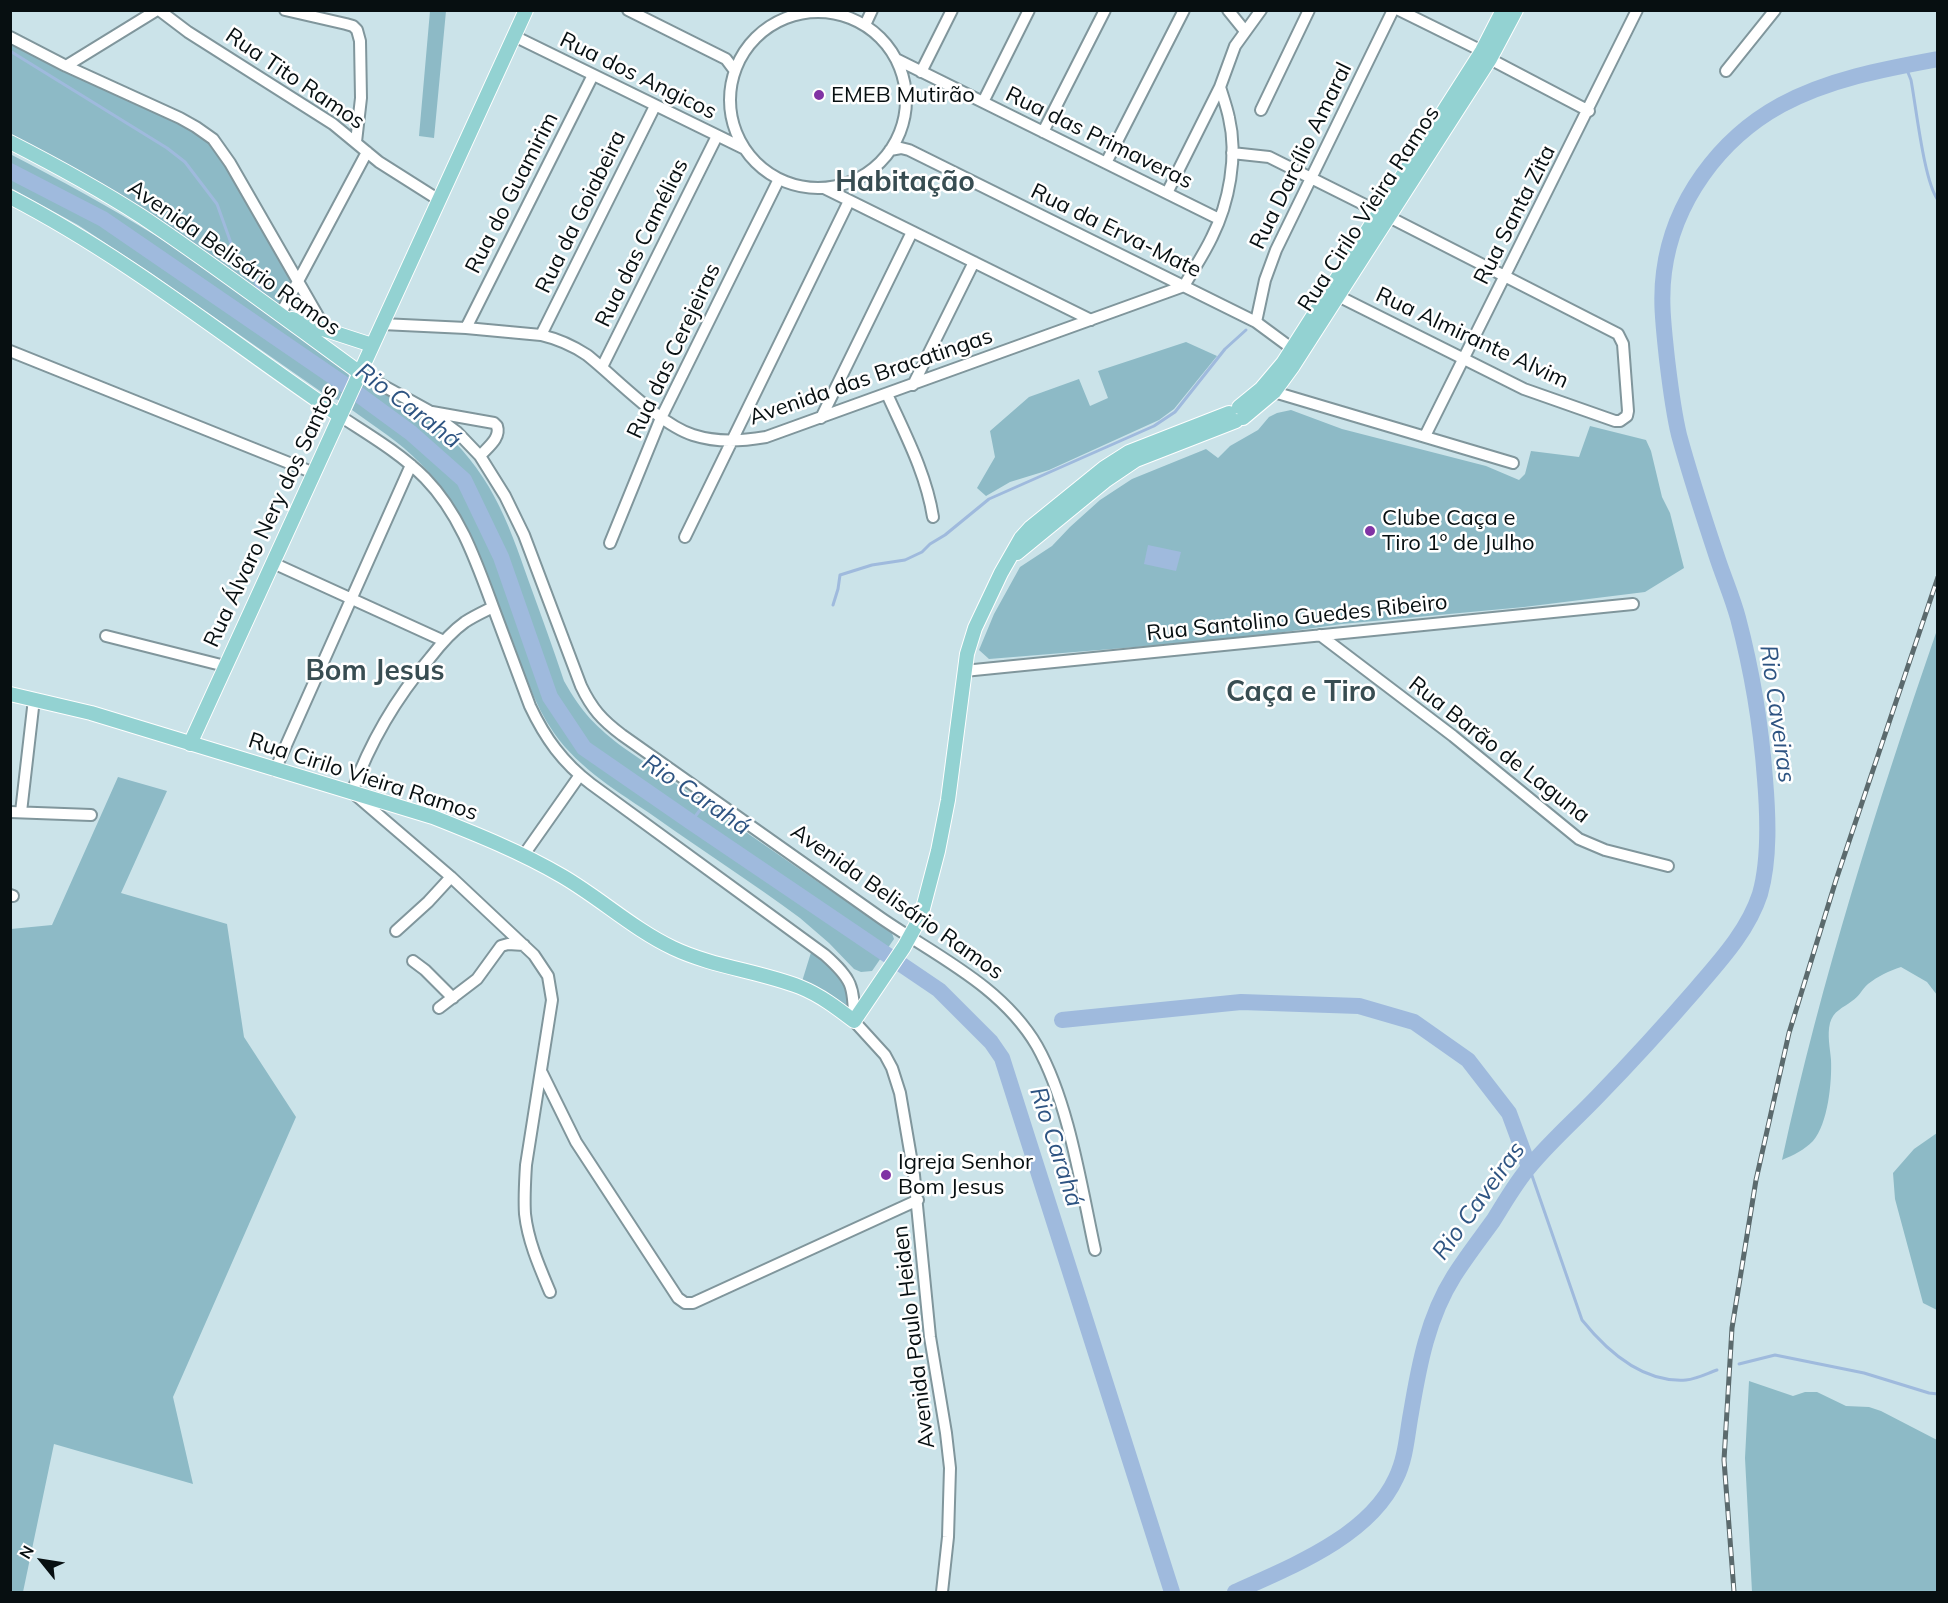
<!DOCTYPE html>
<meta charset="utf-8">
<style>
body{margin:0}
#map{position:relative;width:1948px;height:1603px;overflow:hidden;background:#cbe3e9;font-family:Mulish,sans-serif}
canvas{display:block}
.frame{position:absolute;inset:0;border:12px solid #070f11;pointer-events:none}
.north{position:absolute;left:12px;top:1531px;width:60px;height:60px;-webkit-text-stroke:4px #fff;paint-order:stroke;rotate:300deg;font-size:16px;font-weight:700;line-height:24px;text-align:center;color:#070f11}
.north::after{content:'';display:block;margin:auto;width:21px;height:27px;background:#070f11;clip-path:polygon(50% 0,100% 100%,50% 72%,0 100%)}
</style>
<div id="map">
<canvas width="1948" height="1603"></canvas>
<div class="frame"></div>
<div class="north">N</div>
</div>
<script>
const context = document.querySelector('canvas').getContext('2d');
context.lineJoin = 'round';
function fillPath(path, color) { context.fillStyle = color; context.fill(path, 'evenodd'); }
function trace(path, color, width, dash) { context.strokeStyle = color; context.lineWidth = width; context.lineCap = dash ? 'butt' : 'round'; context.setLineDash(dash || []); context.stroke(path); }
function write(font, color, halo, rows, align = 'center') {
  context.font = font + ' Mulish,sans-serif'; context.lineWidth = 5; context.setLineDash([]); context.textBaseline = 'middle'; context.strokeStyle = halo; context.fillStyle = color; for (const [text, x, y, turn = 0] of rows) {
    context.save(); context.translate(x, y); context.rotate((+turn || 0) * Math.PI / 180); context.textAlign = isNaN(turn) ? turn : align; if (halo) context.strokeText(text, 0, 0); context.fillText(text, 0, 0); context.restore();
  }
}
fillPath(new Path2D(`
 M430,11H446L434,138L419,136Z
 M10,37L213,139L299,281L280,315L190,249L11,142Z
 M10,154C60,180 110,207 158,237C223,279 285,325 348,371L349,376L339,400L330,398L151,273L78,225L11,188Z
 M1186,342L1217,356L1174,409L1159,420L1049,470L1010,482L986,496L977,488L995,457L990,431L1029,397L1079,379L1090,406L1108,398L1098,371Z
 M364,382C389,395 414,406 435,424C489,469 507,518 529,582C541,615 553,648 564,681C582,713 596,727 624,748L892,933L894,939L872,971L861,972L854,969L829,943L800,918C753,883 703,851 655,817C619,792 580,770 554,733C533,703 523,668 510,634C486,573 467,510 420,463C400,442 375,427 352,410Z
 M1291,410L1342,429L1486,466L1519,480L1525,474L1531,451L1579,457L1590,426L1646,440L1651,451L1662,497L1670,513L1684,568L1645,592L1524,607L1342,624L1234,639L989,659L979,650L994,614L1020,567L1052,546L1070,527L1100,500L1132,479L1206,449L1218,458L1230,446L1258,430L1269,417L1277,413Z
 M1937,630V995L1927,982L1901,967C1889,971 1878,976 1868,984C1862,989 1859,997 1852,1001C1843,1008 1833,1011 1830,1023C1827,1035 1830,1048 1831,1060C1832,1082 1828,1124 1813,1141C1804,1150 1794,1155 1782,1160C1821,980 1877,804 1937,630Z
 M118,777L167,791L121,893L227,924L244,1037L296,1117L173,1397L193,1484L54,1444L23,1592H11V929L52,925Z
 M813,946L847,977L854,1021L800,988Z
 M1937,1133V1310L1923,1303L1895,1199L1893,1173L1914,1149Z
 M1749,1381L1793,1396L1805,1392H1817L1846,1406L1869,1407L1881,1411L1937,1440V1592H1752L1745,1458Z`), '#8dbac6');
fillPath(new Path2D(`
 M1148,545L1181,552L1176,571L1144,564Z`), '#9fbadd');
trace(new Path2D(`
 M10,51L167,148L185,162L217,204L232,246L254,279L260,292
 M1902,66L1907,70L1911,80C1916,106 1924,182 1938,200
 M833,605L838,589L840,575L872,565L905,560L922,552L930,544L945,535L989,499L1154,426L1175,412L1225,349L1246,330
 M691,822L703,806
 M1529,1167L1582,1320C1607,1351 1643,1383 1686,1380C1697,1379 1708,1373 1717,1370
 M1739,1364L1775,1355L1864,1373L1929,1393L1938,1394`), '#9fbadd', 3);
trace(new Path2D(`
 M10,171L103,219L351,389L411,433L464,480L501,557L550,697L584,748L691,822L939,990L991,1042L1002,1058L1172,1592
 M1062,1020L1241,1002L1359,1006L1414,1022L1468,1060L1509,1113L1529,1167
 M1235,1592C1290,1567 1369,1537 1396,1478C1406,1458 1407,1434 1411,1413C1419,1365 1428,1317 1454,1276C1466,1257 1480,1239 1493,1221C1505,1202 1516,1182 1531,1165C1551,1141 1576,1119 1598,1096C1632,1061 1664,1026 1696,989C1720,961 1748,931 1760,894C1770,859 1768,815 1765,779C1761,725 1752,671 1738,618C1732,596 1723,576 1716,554C1703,515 1690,475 1679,435C1673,410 1670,384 1667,359C1664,330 1660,301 1664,272C1673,202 1719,139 1781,105C1829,79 1884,69 1938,59`), '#9fbadd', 16);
const minor = new Path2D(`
 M159,10L188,32L333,124L379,162L439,200
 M285,10L346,24L353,26L357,30L360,41L361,98L356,142
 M628,10L726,59L735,71
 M1228,10L1245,31
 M1399,10L1482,51
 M730 100a88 88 0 1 1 176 0a88 88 0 1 1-176 0Z
 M865,25L872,10
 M514,36L745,149
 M10,37L66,66L180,118L196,127L213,139L230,163L326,330
 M896,59L1219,219
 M1490,59L1589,111
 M66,66L157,10
 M1726,71L1775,10
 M921,72L952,10
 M983,102L1029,10
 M1261,110L1309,10
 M1043,132L1105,10
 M890,150L901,148L909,150L1256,322L1298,353
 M1232,153L1269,157L1379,212
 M1106,163L1184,10
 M824,188L1091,320
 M1167,193L1220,87L1235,46L1261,10
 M1338,296L1524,389L1615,421H1620L1627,416L1628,411L1623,344L1618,334L1389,217
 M280,315L367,152
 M1256,322L1265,280L1276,250L1393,10
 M382,324L466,328L541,335C558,339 572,345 587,355C616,378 659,424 693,435C718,443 742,441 766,437L1184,286C1193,270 1204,254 1212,237C1229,203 1238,156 1229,118C1227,108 1223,97 1220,87
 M466,328L593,75
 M541,335L655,106
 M10,351L314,473
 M602,367L717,136
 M360,373L429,411L457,432L480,456L505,496L524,535L581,686C592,709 602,720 622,735C708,796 795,857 881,918C936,956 1002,986 1037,1046C1069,1103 1081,1186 1095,1250
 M913,385L974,262
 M1274,392L1513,463
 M887,394C905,434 926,473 933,517
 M432,412L494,423L497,426C501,438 488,447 480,456
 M340,416C369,435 400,453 425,478C460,514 476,561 493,607C505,640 518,673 530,706C545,738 563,763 591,784L825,955C852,979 854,986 854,1021L885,1055L892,1068L900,1093L914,1175L930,1337L946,1433L950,1468L948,1537L942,1592
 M821,418L912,232
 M1425,436L1637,10
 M685,537L849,201
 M610,543L661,418L779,179
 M273,563L444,641
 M493,607C483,612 474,616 465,622C451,632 440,645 430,658C396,698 370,742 352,792L451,877L534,955L548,976L552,1000L526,1165C525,1181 524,1198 525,1214C528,1241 539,1266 550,1292
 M1320,635L1453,736L1579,839L1605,850L1668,866
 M106,636L225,666
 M964,671L1633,604
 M275,770L411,465
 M10,812L91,815
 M21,812L34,699
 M523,856L580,775
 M10,895L13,896
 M396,931L428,902L451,877
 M413,961L425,970L453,998
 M439,1008L477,979L501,946L508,944L524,945
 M542,1073L576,1142L678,1298L685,1303H693L918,1200`);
const major = new Path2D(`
 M10,142C55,165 99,189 141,216C216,266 287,320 360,373
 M10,197C128,258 231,342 340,416
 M292,319L372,345
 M1239,407L1261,389L1283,363L1482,51L1503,10
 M1243,418L1274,392L1293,366L1490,59L1516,10
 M1017,553L1105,481L1136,460L1236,421
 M10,694L91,713L433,817C476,834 521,852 562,876C600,898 633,929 673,948C713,967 759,971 800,987C820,995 837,1008 854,1021L904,947L921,916L938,851L948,800L967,654L975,628L1001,573L1021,538L1030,528L1104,468L1129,452L1229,413
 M190,744L526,10`);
trace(minor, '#80969c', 14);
trace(major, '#fff', 16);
trace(minor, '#fff', 10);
trace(major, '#93d2d2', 14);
const rail = new Path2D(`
 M1734,1592L1724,1460L1732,1328L1756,1180L1789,1033L1836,880L1938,577`);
trace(rail, '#5b6a6d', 5);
trace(rail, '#fff', 3, [9]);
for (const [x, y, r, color] of [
 [819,95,6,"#8033a4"],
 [1370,531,6,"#8033a4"],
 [886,1175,6,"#8033a4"]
]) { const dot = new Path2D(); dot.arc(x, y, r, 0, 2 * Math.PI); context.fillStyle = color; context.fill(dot); trace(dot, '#fff', 2); }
write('22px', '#070f11', '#fff', [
 ["Rua dos Angicos",638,76,26],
 ["Rua Tito Ramos",295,79,34],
 ["Rua das Primaveras",1099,138,26],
 ["Rua Darcílio Amaral",1301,156,-64],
 ["Rua do Guamirim",512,193,-63],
 ["Rua Cirilo Vieira Ramos",1369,209,-57],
 ["Rua da Goiabeira",581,212,-64],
 ["Rua Santa Zita",1515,215,-63],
 ["Rua da Erva-Mate",1116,231,26],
 ["Rua das Camélias",642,243,-64],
 ["Avenida Belisário Ramos",234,258,35],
 ["Rua Almirante Alvim",1472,338,25],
 ["Rua das Cerejeiras",674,351,-65],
 ["Avenida das Bracatingas",871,377,-19],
 ["Rua Álvaro Nery dos Santos",271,516,-65],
 ["Rua Santolino Guedes Ribeiro",1297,618,-6],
 ["Rua Barão de Laguna",1499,750,38],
 ["Rua Cirilo Vieira Ramos",363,777,18],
 ["Avenida Belisário Ramos",897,902,35],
 ["Avenida Paulo Heiden",914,1337,-97]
]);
write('22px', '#070f11', '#fff', [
 ["EMEB Mutirão",831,95],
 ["Clube Caça e",1382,518],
 ["Tiro 1º de Julho",1382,543],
 ["Igreja Senhor",898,1162],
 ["Bom Jesus",898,1187]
], 'left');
write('italic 24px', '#2e5482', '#fff', [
 ["Rio Carahá",408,406,37],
 ["Rio Caveiras",1777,714,82],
 ["Rio Carahá",696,795,34],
 ["Rio Carahá",1056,1147,72],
 ["Rio Caveiras",1479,1201,-54]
]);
write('bold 28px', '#384d52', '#fff', [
 ["Habitação",905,183],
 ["Bom Jesus",375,672],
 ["Caça e Tiro",1301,693]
]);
</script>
